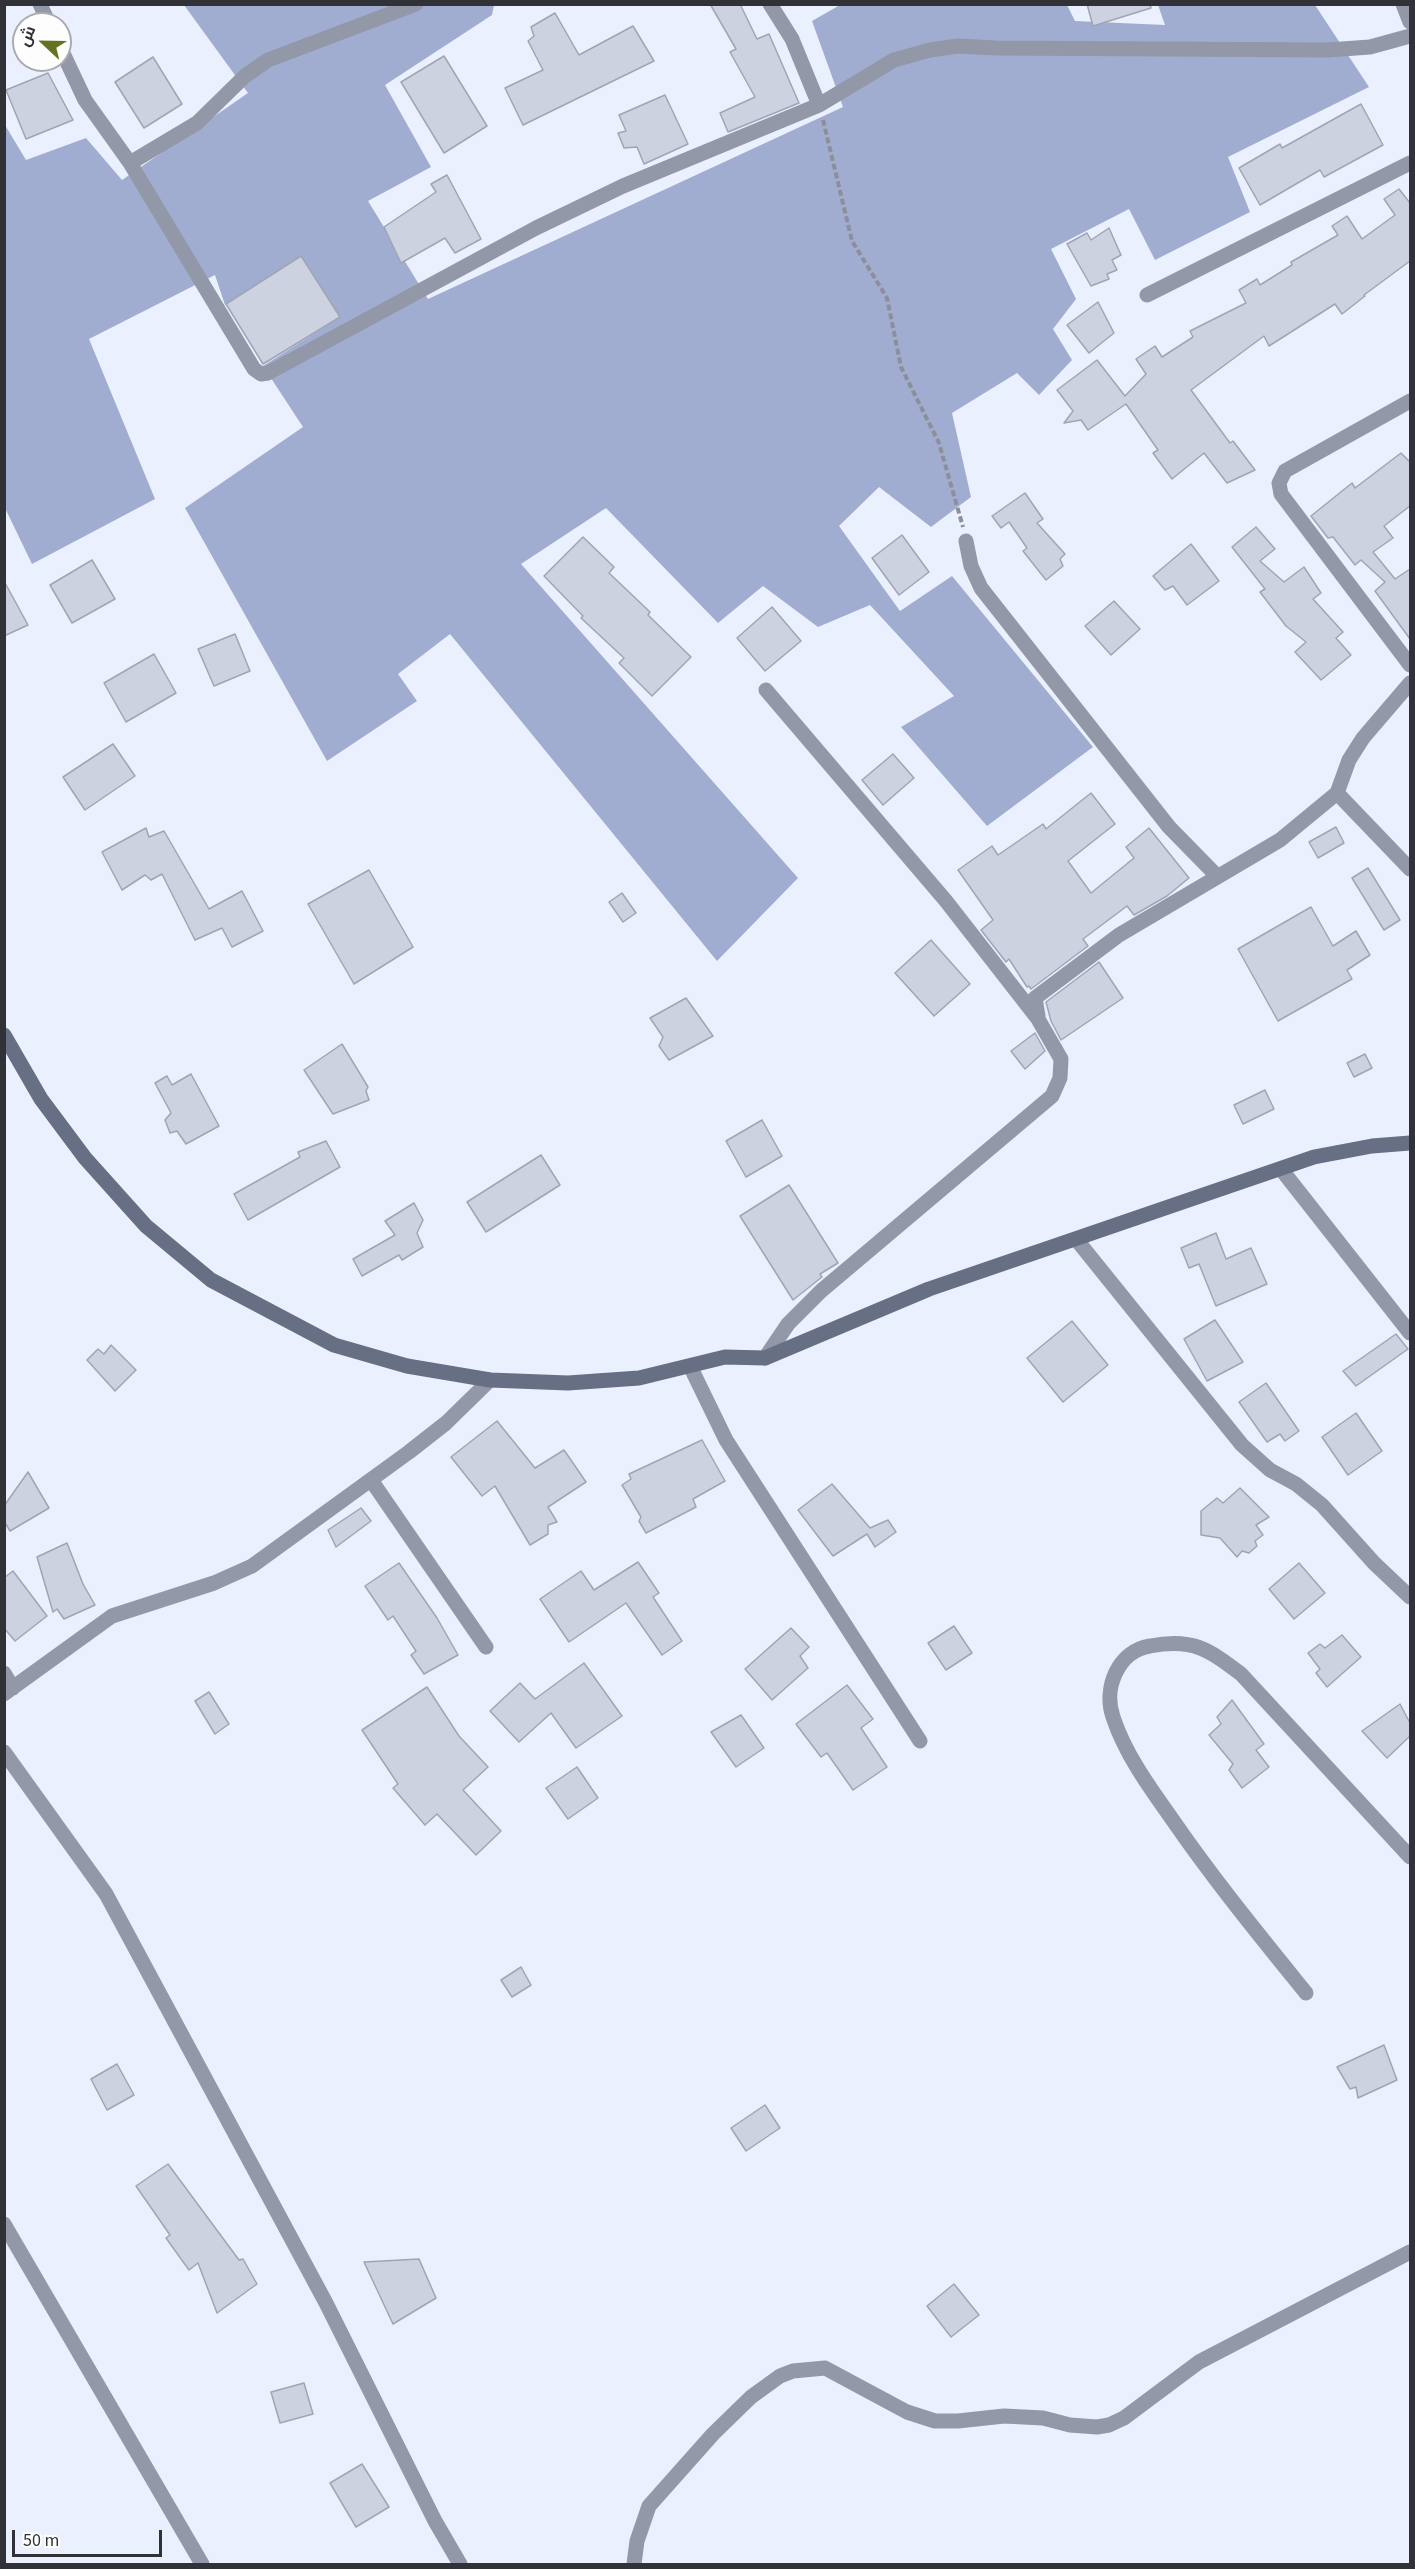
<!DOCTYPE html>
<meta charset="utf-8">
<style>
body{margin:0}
#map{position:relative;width:1415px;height:2569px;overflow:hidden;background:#ebf0fe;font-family:"Source Sans 3",Cairo,sans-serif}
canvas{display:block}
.frame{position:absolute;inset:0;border:6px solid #303237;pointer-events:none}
.north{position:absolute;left:12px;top:12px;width:60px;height:60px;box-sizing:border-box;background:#fdfdfd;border:2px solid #abacae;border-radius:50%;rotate:292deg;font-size:16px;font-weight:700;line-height:24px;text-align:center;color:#303237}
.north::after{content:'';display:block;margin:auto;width:21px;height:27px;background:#637321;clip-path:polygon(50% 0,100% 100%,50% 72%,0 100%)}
.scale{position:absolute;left:12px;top:2530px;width:150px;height:27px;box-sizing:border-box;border:3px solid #303237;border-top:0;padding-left:8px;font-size:18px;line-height:21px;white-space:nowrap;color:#303237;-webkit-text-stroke:4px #fdfdfd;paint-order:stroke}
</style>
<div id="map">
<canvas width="1415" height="2569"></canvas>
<div class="frame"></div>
<div class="north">ش</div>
<div class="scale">50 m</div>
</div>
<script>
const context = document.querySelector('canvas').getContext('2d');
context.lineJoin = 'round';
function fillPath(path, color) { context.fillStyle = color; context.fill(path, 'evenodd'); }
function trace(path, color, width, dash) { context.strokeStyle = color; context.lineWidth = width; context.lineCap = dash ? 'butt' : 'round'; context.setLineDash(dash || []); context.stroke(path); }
fillPath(new Path2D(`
 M184,5H494L492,15L385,85L431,167L368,201L428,299L843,107L812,21L840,5H1067L1075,21L1165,25L1158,5H1315L1369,87L1228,157L1250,212L1155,260L1129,209L1051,249L1076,299L1053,329L1072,360L1039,395L1017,373L952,413L971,497L931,527L879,487L839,526L900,611L952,576L1093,747L987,826L901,727L954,696L870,605L818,627L763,586L718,623L606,508L521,564L798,878L717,961L450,634L398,674L417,701L327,761L185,508L303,427L263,366L340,317L301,256L225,305L215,275L89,339L155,499L32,564L5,508V125L26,160L86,138L122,180L248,93Z`), '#a1add0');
const building = new Path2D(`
 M710,4H740L757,39L769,34L799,103L728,132L720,113L755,97L730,52L736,49Z
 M1087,4H1150L1151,8L1093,26Z
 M555,13L579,55L633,26L654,61L523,125L505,88L543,70L528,41L534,36L531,27Z
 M444,56L487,126L444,153L401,82Z
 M153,57L182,104L144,128L115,82Z
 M48,73L73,120L26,139L6,90Z
 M665,95L688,144L644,164L637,147L624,148L618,133L626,131L619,115Z
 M1361,104L1383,145L1324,177L1320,170L1260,205L1239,168L1280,144L1282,148Z
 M447,175L481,239L455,253L445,238L401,263L384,227L436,192L431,184Z
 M1399,189L1410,203V261L1364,295L1365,296L1342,314L1335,304L1269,346L1264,336L1191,390L1230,443L1233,441L1255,470L1227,483L1204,453L1172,479L1153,453L1158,450L1126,404L1088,430L1081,420L1064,423L1073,411L1057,390L1097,360L1125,396L1146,374L1136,359L1155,346L1162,357L1193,337L1190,331L1246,303L1239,290L1257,279L1260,285L1292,265L1291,262L1338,235L1332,226L1347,216L1362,239L1395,215L1384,199Z
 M1109,228L1121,255L1112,260L1117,270L1107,274L1109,279L1091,286L1067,244L1087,233L1091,240Z
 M301,256L340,317L263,364L226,304Z
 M1098,302L1114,333L1089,353L1067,325Z
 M1401,453L1410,462V506L1384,526L1393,538L1373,552L1395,579L1410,569V639L1375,591L1385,582L1361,560L1355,565L1333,537L1328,538L1311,516L1352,483L1355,488Z
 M1025,493L1043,519L1037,523L1065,554L1060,559L1063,566L1046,580L1023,551L1027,548L1009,522L1001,528L992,516Z
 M1256,527L1275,549L1260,561L1284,582L1304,567L1321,593L1313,599L1343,632L1336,638L1351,655L1321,680L1295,652L1306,642L1286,626L1260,592L1265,589L1232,547Z
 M902,535L929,572L899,595L872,558Z
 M583,537L614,567L609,573L650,612L648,615L691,657L652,696L619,663L624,658L581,618L583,616L544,576Z
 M1191,544L1219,581L1187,605L1173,586L1165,590L1153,576Z
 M92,560L115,599L72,623L50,585Z
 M4,581L28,625L4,636Z
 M1114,601L1140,629L1111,655L1085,626Z
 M772,607L801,641L765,671L737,638Z
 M235,634L250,671L214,686L198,649Z
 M154,654L176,693L126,722L104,683Z
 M113,744L135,776L85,810L63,777Z
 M893,754L914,778L883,805L862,780Z
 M1091,793L1115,824L1068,861L1091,893L1134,858L1126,847L1149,828L1189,878L1167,896L1134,915L1127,906L1083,939L1088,946L1031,989L1029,986L1027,987L1009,959L1006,962L981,930L993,920L958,870L992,846L998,855L1043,824L1046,829Z
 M1336,827L1344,843L1318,858L1309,842Z
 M146,828L149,837L164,831L209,909L242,891L263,931L232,947L222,928L195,940L162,874L151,880L145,875L122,890L102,852Z
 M1368,868L1400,920L1384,930L1352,878Z
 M369,870L413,947L354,984L308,904Z
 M622,893L636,913L623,922L609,902Z
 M1311,907L1333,946L1356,931L1370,955L1347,970L1352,979L1278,1021L1238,949Z
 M931,940L970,984L934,1016L895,973Z
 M1099,962L1123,998L1061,1040L1051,1021L1046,1002Z
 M686,998L713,1036L669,1060L659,1046L663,1037L650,1018Z
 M1035,1033L1045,1051L1025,1069L1011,1051Z
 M342,1044L368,1087L366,1091L369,1100L333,1114L304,1070Z
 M1365,1054L1372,1068L1354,1077L1347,1063Z
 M191,1074L219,1126L186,1144L177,1131L170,1133L165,1120L171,1113L155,1083L167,1076L172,1085Z
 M1265,1090L1274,1109L1243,1124L1234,1105Z
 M762,1120L782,1156L746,1177L726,1141Z
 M326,1141L340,1167L248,1220L234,1194L300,1157L298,1152Z
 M541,1155L560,1185L486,1232L467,1202Z
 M789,1185L838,1263L820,1274L822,1277L793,1300L740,1216Z
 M414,1203L423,1220L417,1233L423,1247L402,1260L399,1255L362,1276L353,1259L395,1235L385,1221Z
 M1216,1233L1226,1259L1251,1248L1267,1284L1216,1306L1199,1264L1189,1268L1181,1248Z
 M1215,1320L1243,1362L1207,1381L1184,1339Z
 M1072,1321L1108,1365L1063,1402L1027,1358Z
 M1396,1334L1408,1349L1356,1386L1343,1371Z
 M111,1345L136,1370L115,1391L87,1360L98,1349L104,1354Z
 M1266,1383L1299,1431L1285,1441L1280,1434L1267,1442L1239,1402Z
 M1356,1413L1382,1451L1348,1475L1322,1437Z
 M497,1421L535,1468L564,1450L586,1482L548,1507L557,1522L548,1525V1534L530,1545L495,1486L482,1496L451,1457Z
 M702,1440L725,1481L693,1499L696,1507L646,1533L639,1521L641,1517L622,1485L631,1479L629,1474Z
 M28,1472L49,1508L10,1531L4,1521V1506Z
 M832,1484L870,1528L888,1520L896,1532L875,1547L867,1534L833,1556L798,1510Z
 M1240,1488L1269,1517L1256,1525L1263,1535L1255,1541L1257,1546L1249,1553L1242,1551L1237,1557L1220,1538L1201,1535V1511L1217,1498L1223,1503Z
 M361,1508L371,1521L336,1547L328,1530Z
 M67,1543L83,1584L95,1605L64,1619L57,1609L53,1612L37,1557Z
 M638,1562L659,1593L653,1597L682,1641L662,1655L626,1603L569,1642L540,1599L581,1571L594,1590Z
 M399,1563L437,1618L458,1655L424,1674L411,1655L416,1651L393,1616L388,1620L365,1586Z
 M1299,1563L1325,1593L1294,1619L1269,1589Z
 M13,1571L47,1616L15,1641L4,1628V1578Z
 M954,1626L972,1653L946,1670L928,1643Z
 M791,1628L809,1647L800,1656L808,1668L772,1700L745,1669Z
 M1342,1635L1361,1657L1327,1687L1316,1673L1320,1669L1308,1653L1320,1644L1325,1648Z
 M584,1663L622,1716L576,1748L551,1713L519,1742L490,1711L520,1683L535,1699Z
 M847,1685L873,1719L861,1728L887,1767L853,1790L827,1753L821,1757L796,1724Z
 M427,1687L459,1736L488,1767L463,1790L501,1831L476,1855L437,1814L425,1825L393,1788L398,1784L362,1730Z
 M209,1692L229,1724L215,1734L195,1701Z
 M1232,1700L1264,1744L1256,1750L1269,1767L1242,1788L1229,1770L1233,1764L1209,1735L1221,1724L1217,1717Z
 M1400,1704L1410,1723V1736L1387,1758L1362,1731Z
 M741,1715L764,1748L736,1767L711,1732Z
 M577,1767L598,1798L568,1819L546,1788Z
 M521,1967L531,1985L512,1997L501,1980Z
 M1384,2045L1397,2080L1358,2098L1356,2087L1350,2089L1337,2067Z
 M117,2064L134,2095L107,2110L91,2079Z
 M765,2105L780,2128L746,2151L731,2128Z
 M168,2164L239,2260L243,2259L257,2284L217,2313L198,2263L189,2270L166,2238L170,2235L136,2186Z
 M419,2259L436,2298L393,2324L364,2262Z
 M954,2284L979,2315L951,2337L927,2306Z
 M304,2383L313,2414L280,2423L271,2392Z
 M362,2464L389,2507L356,2527L330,2483Z`);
fillPath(building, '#cdd2e0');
trace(building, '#a0a5b3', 1.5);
trace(new Path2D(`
 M823,120L852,241L887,298L901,367L939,443L963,527`), '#8c8f99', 4, [6, 3]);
trace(new Path2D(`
 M40,4L49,24
 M770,4L792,39L819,105
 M1403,4L1410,22
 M60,47L85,100L130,163L254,369L261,374L268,373L536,228L623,186L819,105L894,60L930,50L958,46L996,48L1328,50L1370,47L1410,36
 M130,163L197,123L245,76L268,60L416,4
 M1147,295L1410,163
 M1410,401L1285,471L1279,483L1281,494L1410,665
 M966,541L971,566L981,588L1169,827L1217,876
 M1337,793L1410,869
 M1038,1016L1035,998L1119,935L1280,840L1337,793L1349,760L1363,738L1410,683
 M1281,1169L1410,1333
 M1076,1239L1242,1445L1270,1470L1296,1484L1322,1505L1374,1563L1410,1597
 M765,1358L788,1324L821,1291L1052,1096L1060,1078L1061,1059L1038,1019L946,901L766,690
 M690,1366L726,1440L920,1741
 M371,1480L486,1647
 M4,1673L13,1688
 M4,1694L112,1616L214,1583L252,1566L409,1452L446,1423L490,1380
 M4,1752L106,1894L326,2303L435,2521L460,2564
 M1306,1993C1260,1936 1214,1880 1172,1819C1150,1788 1125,1754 1113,1717C1103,1688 1118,1651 1150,1646C1193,1638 1208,1649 1241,1674L1410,1857
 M4,2224L202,2564
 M634,2564L637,2541L649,2506L713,2434L751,2397L780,2376L793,2371L825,2368L907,2412L935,2421H958L1004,2416L1043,2418L1070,2425L1097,2427L1109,2425L1124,2418L1199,2362L1410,2252`), '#9398a8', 15);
trace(new Path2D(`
 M4,1035L41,1099L85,1158L146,1226L211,1280L334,1345L407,1366L490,1380L568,1383L639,1378L725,1357L765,1358L929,1289L1314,1157L1372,1146L1410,1143`), '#676f84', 15);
</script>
